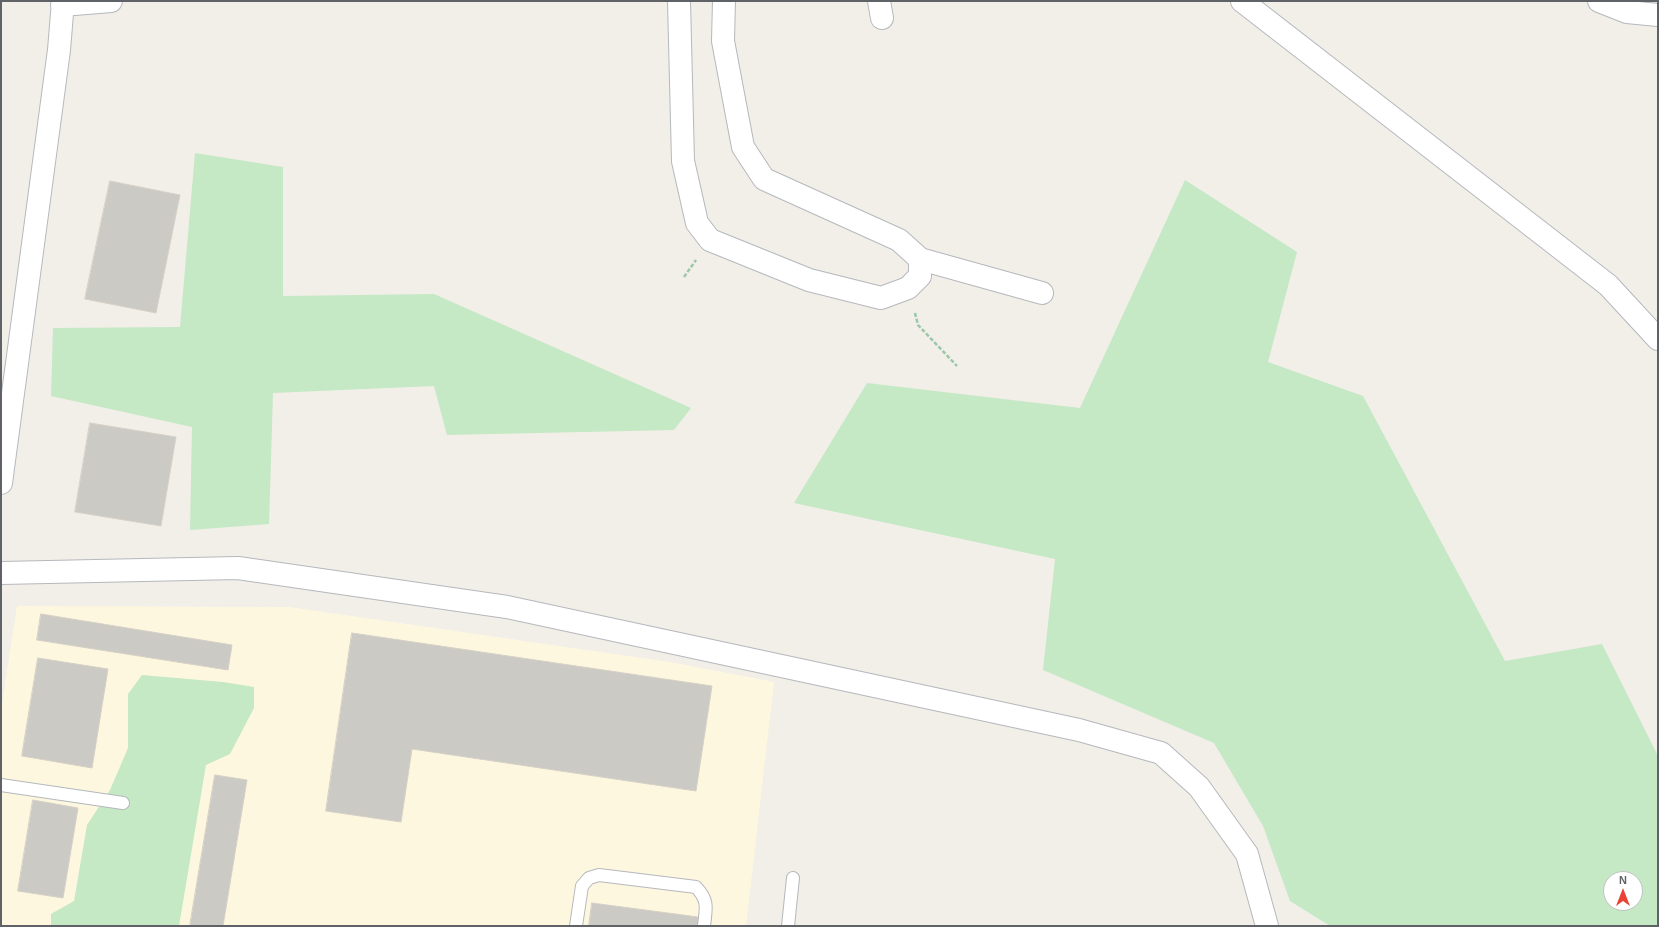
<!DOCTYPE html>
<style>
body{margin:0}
#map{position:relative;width:1659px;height:927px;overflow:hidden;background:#f1efe8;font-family:Arial,sans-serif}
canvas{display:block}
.frame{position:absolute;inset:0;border:2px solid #5f6368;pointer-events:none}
.north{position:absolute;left:1603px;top:871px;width:40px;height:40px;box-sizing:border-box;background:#fff;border:1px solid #bfc1c3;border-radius:50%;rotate:0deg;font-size:11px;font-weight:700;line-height:16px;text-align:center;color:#5f6368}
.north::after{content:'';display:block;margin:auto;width:14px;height:18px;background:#ea4335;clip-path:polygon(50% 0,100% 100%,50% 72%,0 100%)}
</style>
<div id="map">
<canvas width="1659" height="927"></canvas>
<div class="frame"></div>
<div class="north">N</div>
</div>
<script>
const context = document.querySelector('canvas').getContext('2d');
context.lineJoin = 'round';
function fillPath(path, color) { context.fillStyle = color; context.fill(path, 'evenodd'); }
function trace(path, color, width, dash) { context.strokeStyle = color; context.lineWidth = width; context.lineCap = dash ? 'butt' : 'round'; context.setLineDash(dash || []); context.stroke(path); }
fillPath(new Path2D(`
 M17,606L289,607L670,662L774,682L746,926H1V710Z`), '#fef7e0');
fillPath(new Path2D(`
 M195,153L283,167V296L434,294L691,408L674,430L447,435L434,386L273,393L269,524L190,530L192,427L51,396L53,328L180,327Z
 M1185,180L1297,252L1268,362L1363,396L1505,661L1602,644L1658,756V926H1330L1290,901L1263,826L1214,743L1043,670L1055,559L794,503L867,383L1080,408ZM1611,879H1635V903H1611Z
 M142,675L223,682L254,687V708L230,754L206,765L179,926H51V914L74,901L87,825L110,790L128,748V694Z`), '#c5e8c5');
const building = new Path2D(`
 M110,181L180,195L156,313L85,299Z
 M90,423L176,437L161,526L75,512Z
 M41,614L232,645L228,670L37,640Z
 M352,633L712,686L696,791L412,749L401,822L326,811Z
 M38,658L108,669L92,768L22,756Z
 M215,775L247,780L223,926H190Z
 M33,800L78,808L63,898L18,891Z
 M592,903L698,917L697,926H589Z`);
fillPath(building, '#cccac5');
trace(building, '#d6d1c6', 1);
const service = new Path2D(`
 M1,785L123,803
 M576,926L582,886L589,878L599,875L696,887C709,901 706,908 704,926
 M788,926L793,878`);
const minor = new Path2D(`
 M879,1L882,18
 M1599,1L1627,12L1658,15
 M62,5L111,1
 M920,259L1042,293
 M1,483L59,50L63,1
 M1,573L238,568L507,607L1079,730L1161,753L1199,787L1247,854L1267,926`);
const tertiary = new Path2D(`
 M679,1L683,161L697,223L710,240L809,280L881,298L908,288L920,276V259L899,240L764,179L743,147L723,41L724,1
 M1242,1L1608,285L1658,339`);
trace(service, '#b5b8bc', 14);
trace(minor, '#b5b8bc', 24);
trace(tertiary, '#b5b8bc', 24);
trace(new Path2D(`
 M684,277L696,260
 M915,313L918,325L957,366`), '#9cc7a9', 2.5, [4, 2]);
trace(service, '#fff', 12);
trace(minor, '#fff', 22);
trace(tertiary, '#fff', 22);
</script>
